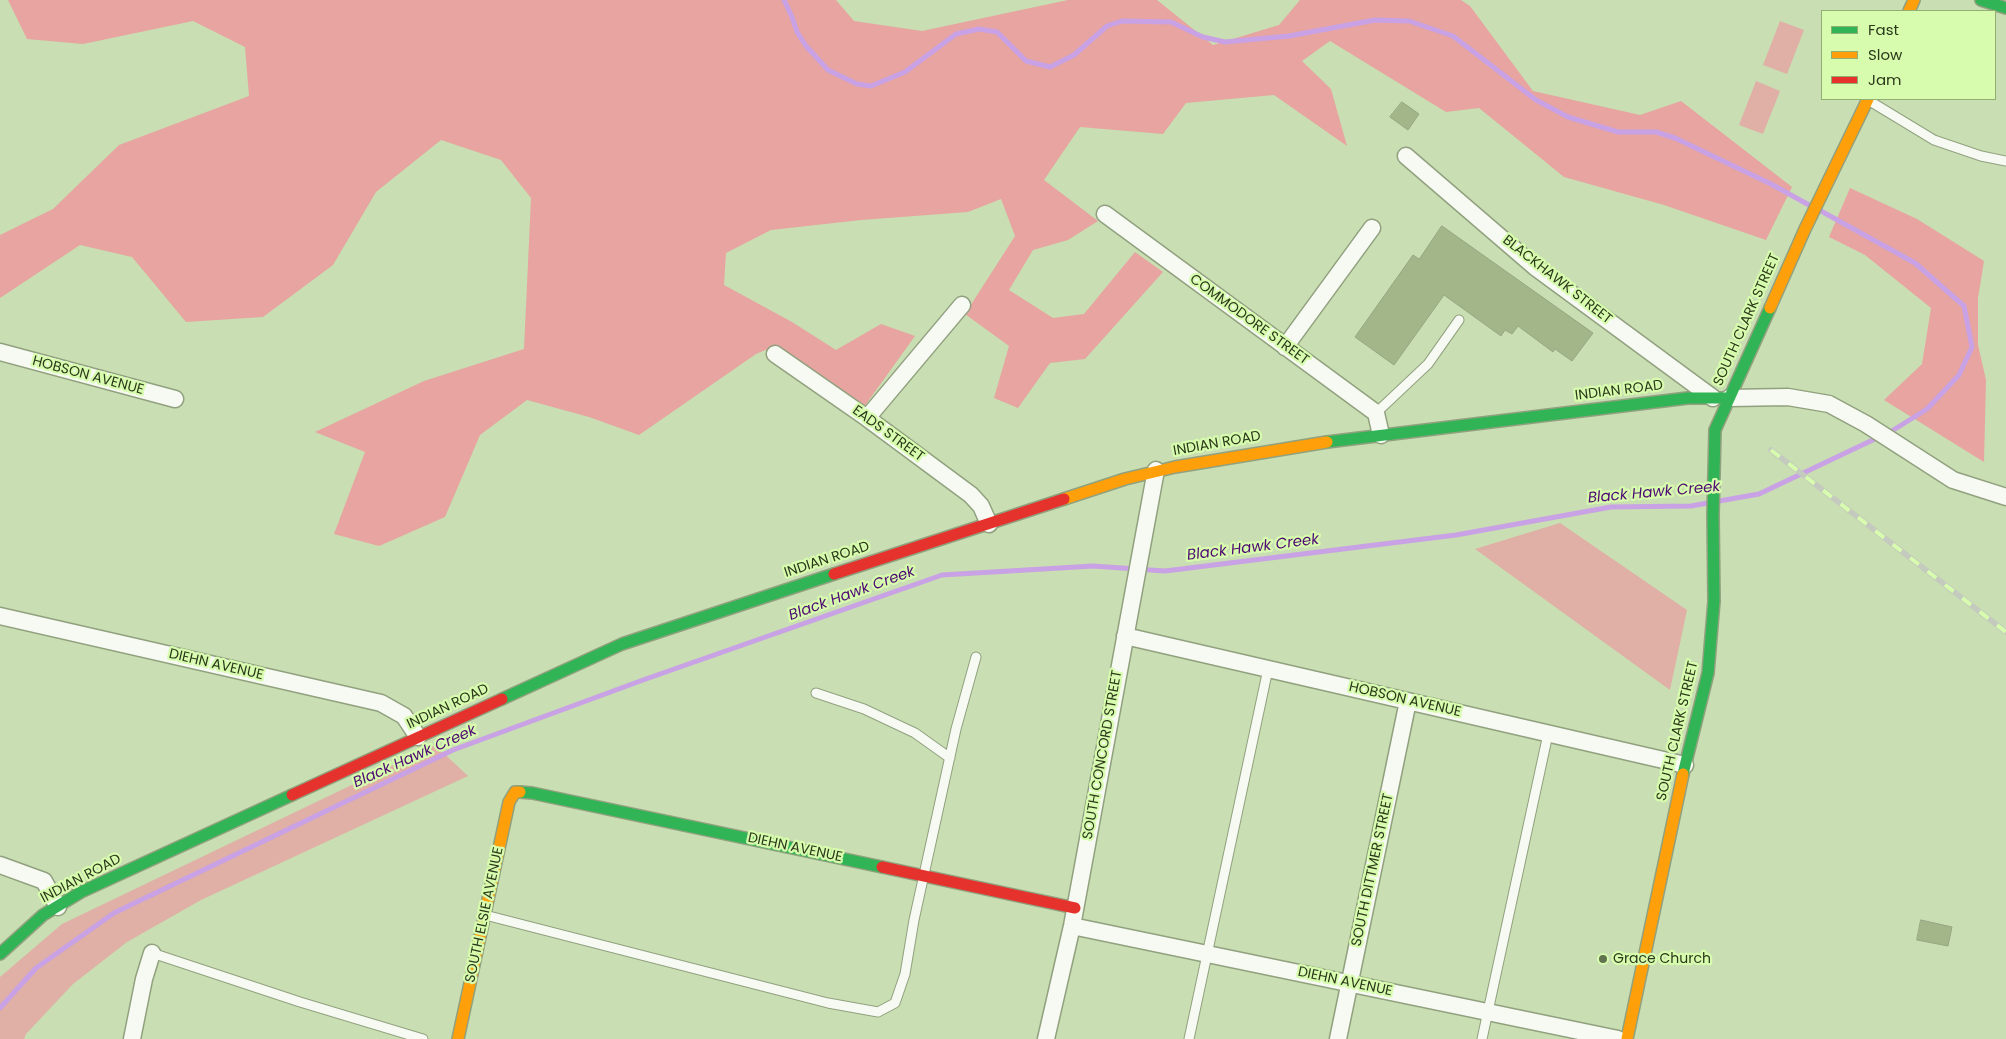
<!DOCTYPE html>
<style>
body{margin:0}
#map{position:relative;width:2006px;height:1039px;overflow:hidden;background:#c9deb2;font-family:Poppins,sans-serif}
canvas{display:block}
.legend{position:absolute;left:1821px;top:10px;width:175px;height:90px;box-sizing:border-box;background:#d7fcae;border:1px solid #92ae73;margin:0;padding:6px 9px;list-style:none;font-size:15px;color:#2b391a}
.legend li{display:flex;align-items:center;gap:10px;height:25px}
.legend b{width:25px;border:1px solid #92ae73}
</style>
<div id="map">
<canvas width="2006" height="1039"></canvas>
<ul class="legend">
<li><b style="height:6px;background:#30b455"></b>Fast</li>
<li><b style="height:6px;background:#ff9f0a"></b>Slow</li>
<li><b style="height:6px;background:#e5322d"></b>Jam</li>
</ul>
</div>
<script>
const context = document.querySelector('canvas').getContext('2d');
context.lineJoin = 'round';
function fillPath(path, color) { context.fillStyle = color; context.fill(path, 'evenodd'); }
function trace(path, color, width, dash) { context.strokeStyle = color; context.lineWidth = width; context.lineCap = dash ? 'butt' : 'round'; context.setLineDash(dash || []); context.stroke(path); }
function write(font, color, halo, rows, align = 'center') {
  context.font = font + ' Poppins,sans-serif'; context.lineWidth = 4.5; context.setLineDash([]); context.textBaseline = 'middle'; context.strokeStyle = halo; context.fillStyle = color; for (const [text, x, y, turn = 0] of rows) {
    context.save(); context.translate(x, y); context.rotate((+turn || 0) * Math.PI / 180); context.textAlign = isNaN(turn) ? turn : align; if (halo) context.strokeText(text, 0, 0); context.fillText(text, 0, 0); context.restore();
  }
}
fillPath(new Path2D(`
 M1780,21L1804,30L1787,74L1763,65Z
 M1756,81L1780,91L1763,134L1739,125Z
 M1560,523L1687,610L1670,690L1475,549Z
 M435,745L468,776L201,900L127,942L73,984L26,1034L24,1039H0V977L62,924Z`), '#e0afa6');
fillPath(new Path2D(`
 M8,0H836L854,21L922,31L1068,0H1157L1213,45L1279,25L1300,0H1461L1470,6L1533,91L1640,115L1681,101L1792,187L1766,240L1664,205L1564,177L1479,108L1446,112L1330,41L1302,61L1331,89L1347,146L1274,95L1186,103L1163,134L1080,127L1044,180L1098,221L1068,240L1033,250L1009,290L1053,318L1084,314L1135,252L1163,272L1085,359L1050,363L1018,408L994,398L1009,346L965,314L1015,236L1001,199L968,212L861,220L771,230L726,253L724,285L792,322L836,350L881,324L915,336L864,407L777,345L756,354L639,435L589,417L527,400L480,435L445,517L379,546L334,534L365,452L315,432L424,381L524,349L531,198L501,160L441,140L376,192L333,265L263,317L186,322L132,257L80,245L0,298V235L53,209L119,145L249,96L245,47L193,21L83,44L27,39Z
 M1850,188L1917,219L1984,261L1978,298V345L1986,380L1984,462L1884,400L1922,364L1931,308L1865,255L1829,237Z`), '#e7a4a0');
trace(new Path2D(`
 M784,0L792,17L797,32L806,46L828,70L857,84L871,86L905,72L956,34L979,29L997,32L1026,61L1050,67L1074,55L1107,26L1122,21L1171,22L1203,37L1225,42L1289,36L1375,20L1409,21L1453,36L1536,100L1568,117L1618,132H1656L1675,138L1771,184L1809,205
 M1821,211L1915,263L1964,306L1972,347L1959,375L1927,409L1887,434
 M1719,501L1759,494L1879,437
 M0,1008L36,968L114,913L453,750L643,680L942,575L1093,566L1165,571L1456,535L1611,507L1691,506L1708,503`), '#c8a2e4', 5);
const building = new Path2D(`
 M1402,102L1419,114L1408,130L1390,117Z
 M1442,226L1593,333L1572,361L1555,349L1553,352L1518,326L1512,334L1505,330L1501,336L1444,295L1394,365L1355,337L1413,255L1419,259Z
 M1921,920L1952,927L1948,946L1917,940Z`);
fillPath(building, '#a2b689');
trace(building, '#96a684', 1);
const lane = new Path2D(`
 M1868,100L1934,140L1981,156L2006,161
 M1376,413L1428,364L1459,320
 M816,693L864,709L915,733L950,758
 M485,915L828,1003L878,1012L895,1003L905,974L914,920L956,729L976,657
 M152,953L300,1002L423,1039
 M1189,1039L1268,669
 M1482,1039L1548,734`);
const street = new Path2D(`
 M1406,156L1535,267L1713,398
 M1105,214L1376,413L1381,435
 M1285,347L1372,228
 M0,352L175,399
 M775,354L867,418L971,495L981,506L989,524
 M1729,398L1788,397L1829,404L1866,424L1953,480L2006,497
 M867,418L962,305
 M0,616L381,703L404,716L418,737
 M1125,636L1685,765
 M0,865L44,881L58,907
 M1072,926L1618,1039
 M132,1039L144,979L152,953
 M1046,1039L1072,926L1156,470
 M1338,1039L1408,701`);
const fast = new Path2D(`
 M1981,0L2006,8
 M1327,442L1688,398H1729
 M502,699L622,644L834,574
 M1683,774L1708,673L1714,601L1713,515L1715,430L1770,308
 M520,792L532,793L882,867
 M0,954L43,915L81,892L292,795`);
const slow = new Path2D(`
 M1909,11L1914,0
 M1770,308L1805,229L1868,99
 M1064,499L1125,479L1175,467L1327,442
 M458,1039L509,802L515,792H520
 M1627,1039L1683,774`);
const jam = new Path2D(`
 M834,574L1064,499
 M292,795L502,699
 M882,867L1075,908`);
trace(lane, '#91a17f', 11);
trace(street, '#91a17f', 19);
trace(fast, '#91a17f', 14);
trace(slow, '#91a17f', 14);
trace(jam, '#91a17f', 14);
trace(lane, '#f7faf3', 9);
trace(street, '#f7faf3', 16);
trace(fast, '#30b455', 11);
trace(slow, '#ff9f0a', 11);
trace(jam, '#e5322d', 11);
const rail = new Path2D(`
 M1771,450L2006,632`);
trace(rail, '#c4cabe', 5.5);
trace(rail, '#d7fcae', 4, [11]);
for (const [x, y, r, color] of [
 [1603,959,5,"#62734f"]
]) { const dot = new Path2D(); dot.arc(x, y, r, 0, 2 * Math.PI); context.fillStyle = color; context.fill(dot); trace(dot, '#d7fcae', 2); }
write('14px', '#2b391a', '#d7fcae', [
 ["BLACKHAWK STREET",1557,280,38],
 ["COMMODORE STREET",1249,320,36],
 ["SOUTH CLARK STREET",1747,320,-66],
 ["HOBSON AVENUE",88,376,15],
 ["INDIAN ROAD",1619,391,-7],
 ["EADS STREET",888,434,36],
 ["INDIAN ROAD",1217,444,-10],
 ["INDIAN ROAD",827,560,-18],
 ["DIEHN AVENUE",216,665,13],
 ["HOBSON AVENUE",1405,700,13],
 ["INDIAN ROAD",448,707,-25],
 ["SOUTH CLARK STREET",1678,731,-77],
 ["SOUTH CONCORD STREET",1103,755,-80],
 ["DIEHN AVENUE",795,848,12],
 ["SOUTH DITTMER STREET",1373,870,-78],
 ["INDIAN ROAD",81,879,-28],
 ["SOUTH ELSIE AVENUE",485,915,-78],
 ["DIEHN AVENUE",1345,982,12]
]);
write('14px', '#2b391a', '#d7fcae', [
 ["Grace Church",1613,959]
], 'left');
write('italic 15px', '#4e0a73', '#d7fcae', [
 ["Black Hawk Creek",1654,493,-5],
 ["Black Hawk Creek",1253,548,-7],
 ["Black Hawk Creek",852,594,-20],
 ["Black Hawk Creek",415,757,-24]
]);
</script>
